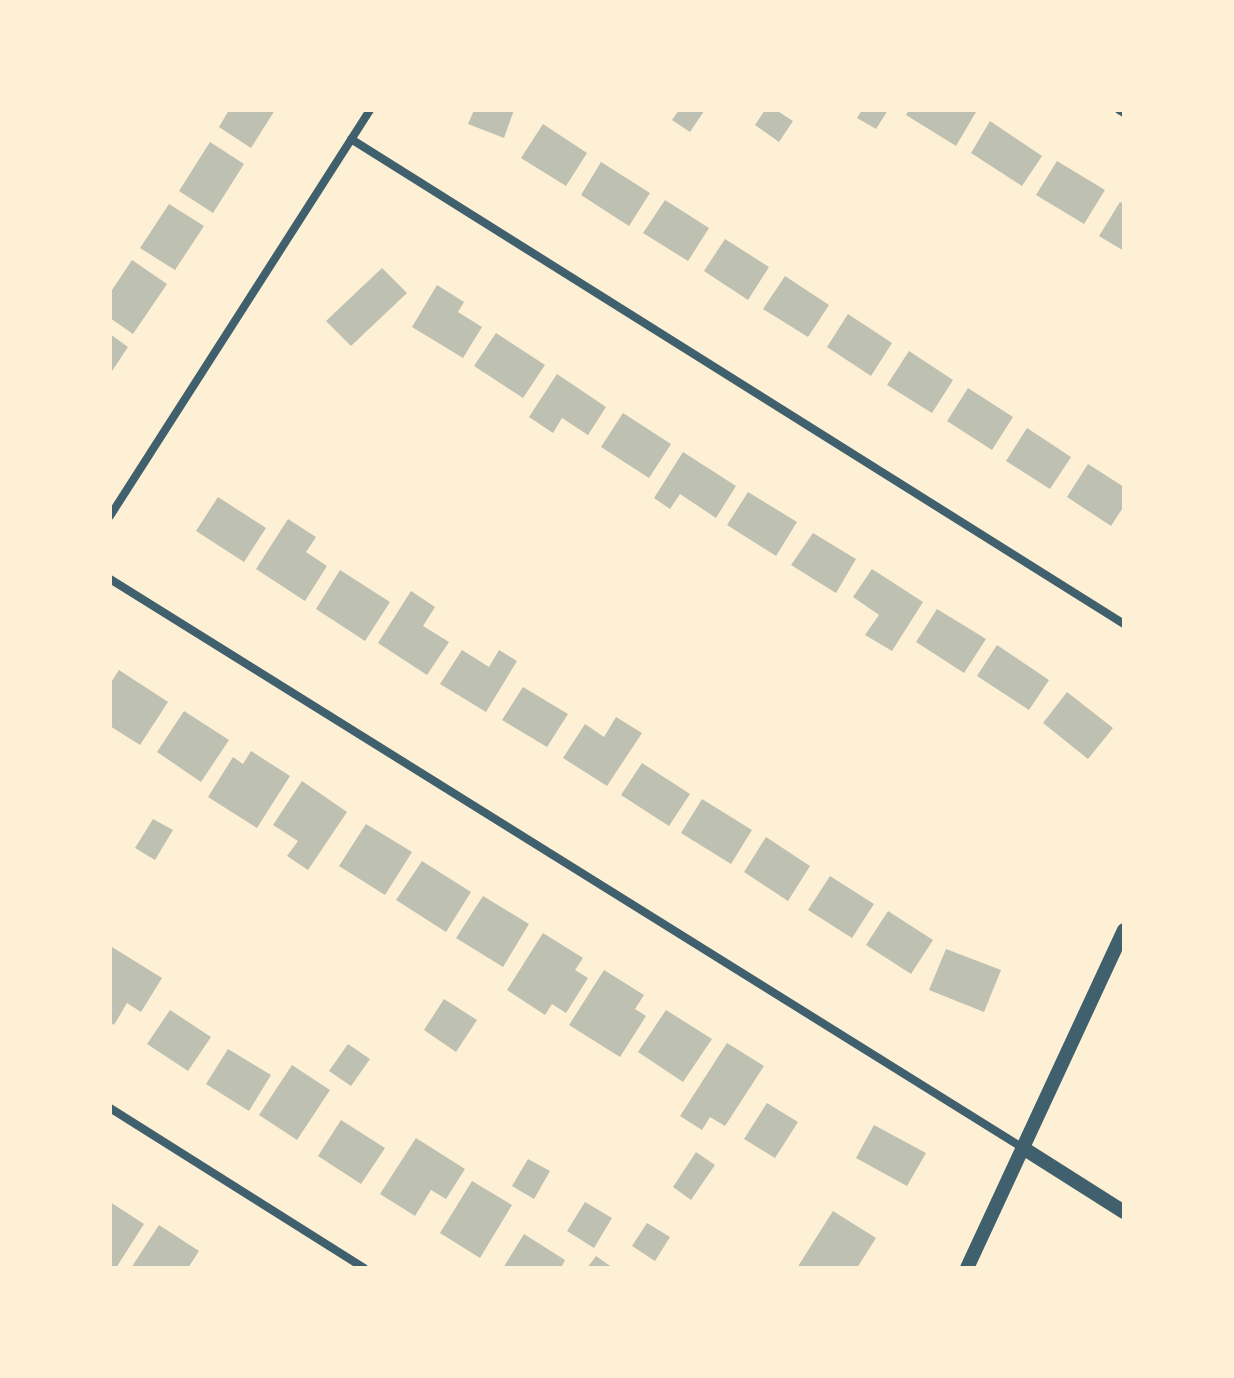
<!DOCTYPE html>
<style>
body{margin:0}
#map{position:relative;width:1234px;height:1378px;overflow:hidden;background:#fdf0d5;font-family:"PT Sans Narrow",sans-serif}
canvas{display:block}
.frame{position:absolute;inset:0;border:112px solid #fdf0d5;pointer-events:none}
</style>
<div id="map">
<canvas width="1234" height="1378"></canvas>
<div class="frame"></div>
</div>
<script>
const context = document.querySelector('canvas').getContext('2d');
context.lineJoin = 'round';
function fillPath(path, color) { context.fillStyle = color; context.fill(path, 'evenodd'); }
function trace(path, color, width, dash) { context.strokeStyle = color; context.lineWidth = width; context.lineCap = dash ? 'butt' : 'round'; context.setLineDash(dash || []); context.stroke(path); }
fillPath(new Path2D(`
 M229,110H275L251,148L219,127Z
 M474,110H514L504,138L468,124Z
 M679,110H702L704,111L690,132L672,120Z
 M765,110H776L793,121L779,142L755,125Z
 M862,110H888L876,129L857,118Z
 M909,110H974L976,112L956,146L906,115Z
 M990,121L1042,156L1022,186L971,153Z
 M543,124L587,153L566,186L521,158Z
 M210,142L244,164L213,213L179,191Z
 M1057,161L1105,190L1084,224L1036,195Z
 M601,162L650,193L629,226L581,195Z
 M665,200L709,228L688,261L643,233Z
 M1120,202L1124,204V251L1099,236Z
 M169,204L204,226L175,270L140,248Z
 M725,239L769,267L748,300L704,271Z
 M132,260L167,284L133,334L110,318V293Z
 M382,268L407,293L351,346L326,321Z
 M785,276L829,305L808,337L763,309Z
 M437,285L464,302L458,312L482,327L463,358L412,327Z
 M848,314L892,343L871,376L827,347Z
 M496,333L545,365L523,398L474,366Z
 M110,334L128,347L110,374Z
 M909,351L953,380L932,413L887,385Z
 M557,374L606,407L588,435L562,418L553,433L529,417Z
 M968,388L1013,417L992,450L947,421Z
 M623,413L671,444L649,478L601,447Z
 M1027,428L1071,457L1050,489L1006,461Z
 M683,452L736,486L716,518L680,494L670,509L654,498Z
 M1088,464L1124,487V506L1111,526L1067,497Z
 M748,492L797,522L776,556L727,525Z
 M218,497L266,528L244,562L196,531Z
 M288,519L316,537L306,552L327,566L305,601L256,569Z
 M813,533L856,559L836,593L791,565Z
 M872,569L923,602L892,651L865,635L879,615L853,597Z
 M340,570L390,602L365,641L316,609Z
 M411,591L435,607L423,626L449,642L427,675L378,643Z
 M937,609L986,639L964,673L916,642Z
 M997,645L1049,680L1029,710L977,676Z
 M462,650L489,667L499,650L517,661L486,712L440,684Z
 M119,670L168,702L140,745L110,726V684Z
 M523,687L568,714L547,747L502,720Z
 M1067,692L1113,728L1088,759L1043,723Z
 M184,711L229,740L201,782L157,752Z
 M616,717L642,733L607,786L563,758L585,724L604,737Z
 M251,751L290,776L257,828L208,797L233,757L243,764Z
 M642,763L690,794L669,826L621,795Z
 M302,781L347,812L308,870L287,856L298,841L273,825Z
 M702,799L752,830L731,864L681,833Z
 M153,819L173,830L155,860L135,848Z
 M366,824L412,852L385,895L339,866Z
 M766,837L810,866L788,901L744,872Z
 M422,861L471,892L446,932L396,900Z
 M830,876L874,904L852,938L808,910Z
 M483,896L529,924L503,967L456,938Z
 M888,911L933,940L911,974L866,945Z
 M543,933L583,958L575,970L588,978L566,1013L552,1004L545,1015L507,990Z
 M112,947L162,978L141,1012L127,1003L114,1025L110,1022Z
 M946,949L1001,970L984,1012L929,990Z
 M604,970L644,995L635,1009L646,1016L620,1057L569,1025Z
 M444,999L477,1020L456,1052L424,1030Z
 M170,1010L211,1037L188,1071L147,1044Z
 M666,1010L712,1039L683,1082L638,1052Z
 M727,1043L764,1066L725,1126L710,1117L702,1130L680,1116Z
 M348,1044L370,1059L351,1086L329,1071Z
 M228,1049L271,1075L249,1111L206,1084Z
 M292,1065L330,1090L297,1140L259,1115Z
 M767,1103L798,1122L775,1158L744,1139Z
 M341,1120L385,1148L361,1184L318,1156Z
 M874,1125L926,1153L907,1186L856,1158Z
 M416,1138L465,1169L446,1199L431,1190L415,1216L380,1194Z
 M696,1152L715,1165L691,1200L673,1187Z
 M528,1159L550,1171L534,1199L512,1186Z
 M472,1181L512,1205L480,1258L440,1233Z
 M110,1202L144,1224L116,1268H110Z
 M585,1202L612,1218L594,1248L567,1231Z
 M833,1211L876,1238L857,1268H797Z
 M647,1223L670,1237L655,1261L632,1246Z
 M159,1225L199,1251L188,1268H131Z
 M524,1234L565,1260L561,1268H503Z
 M596,1256L613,1268H587Z`), '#bec0b2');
trace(new Path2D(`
 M1119,110L1124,113
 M351,139L1124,624
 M110,516L370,110
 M110,579L1023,1148
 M110,1108L364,1268`), '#3f606c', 8);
trace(new Path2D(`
 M1023,1148L1124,1212
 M967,1268L1124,930`), '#3f606c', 14);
</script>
